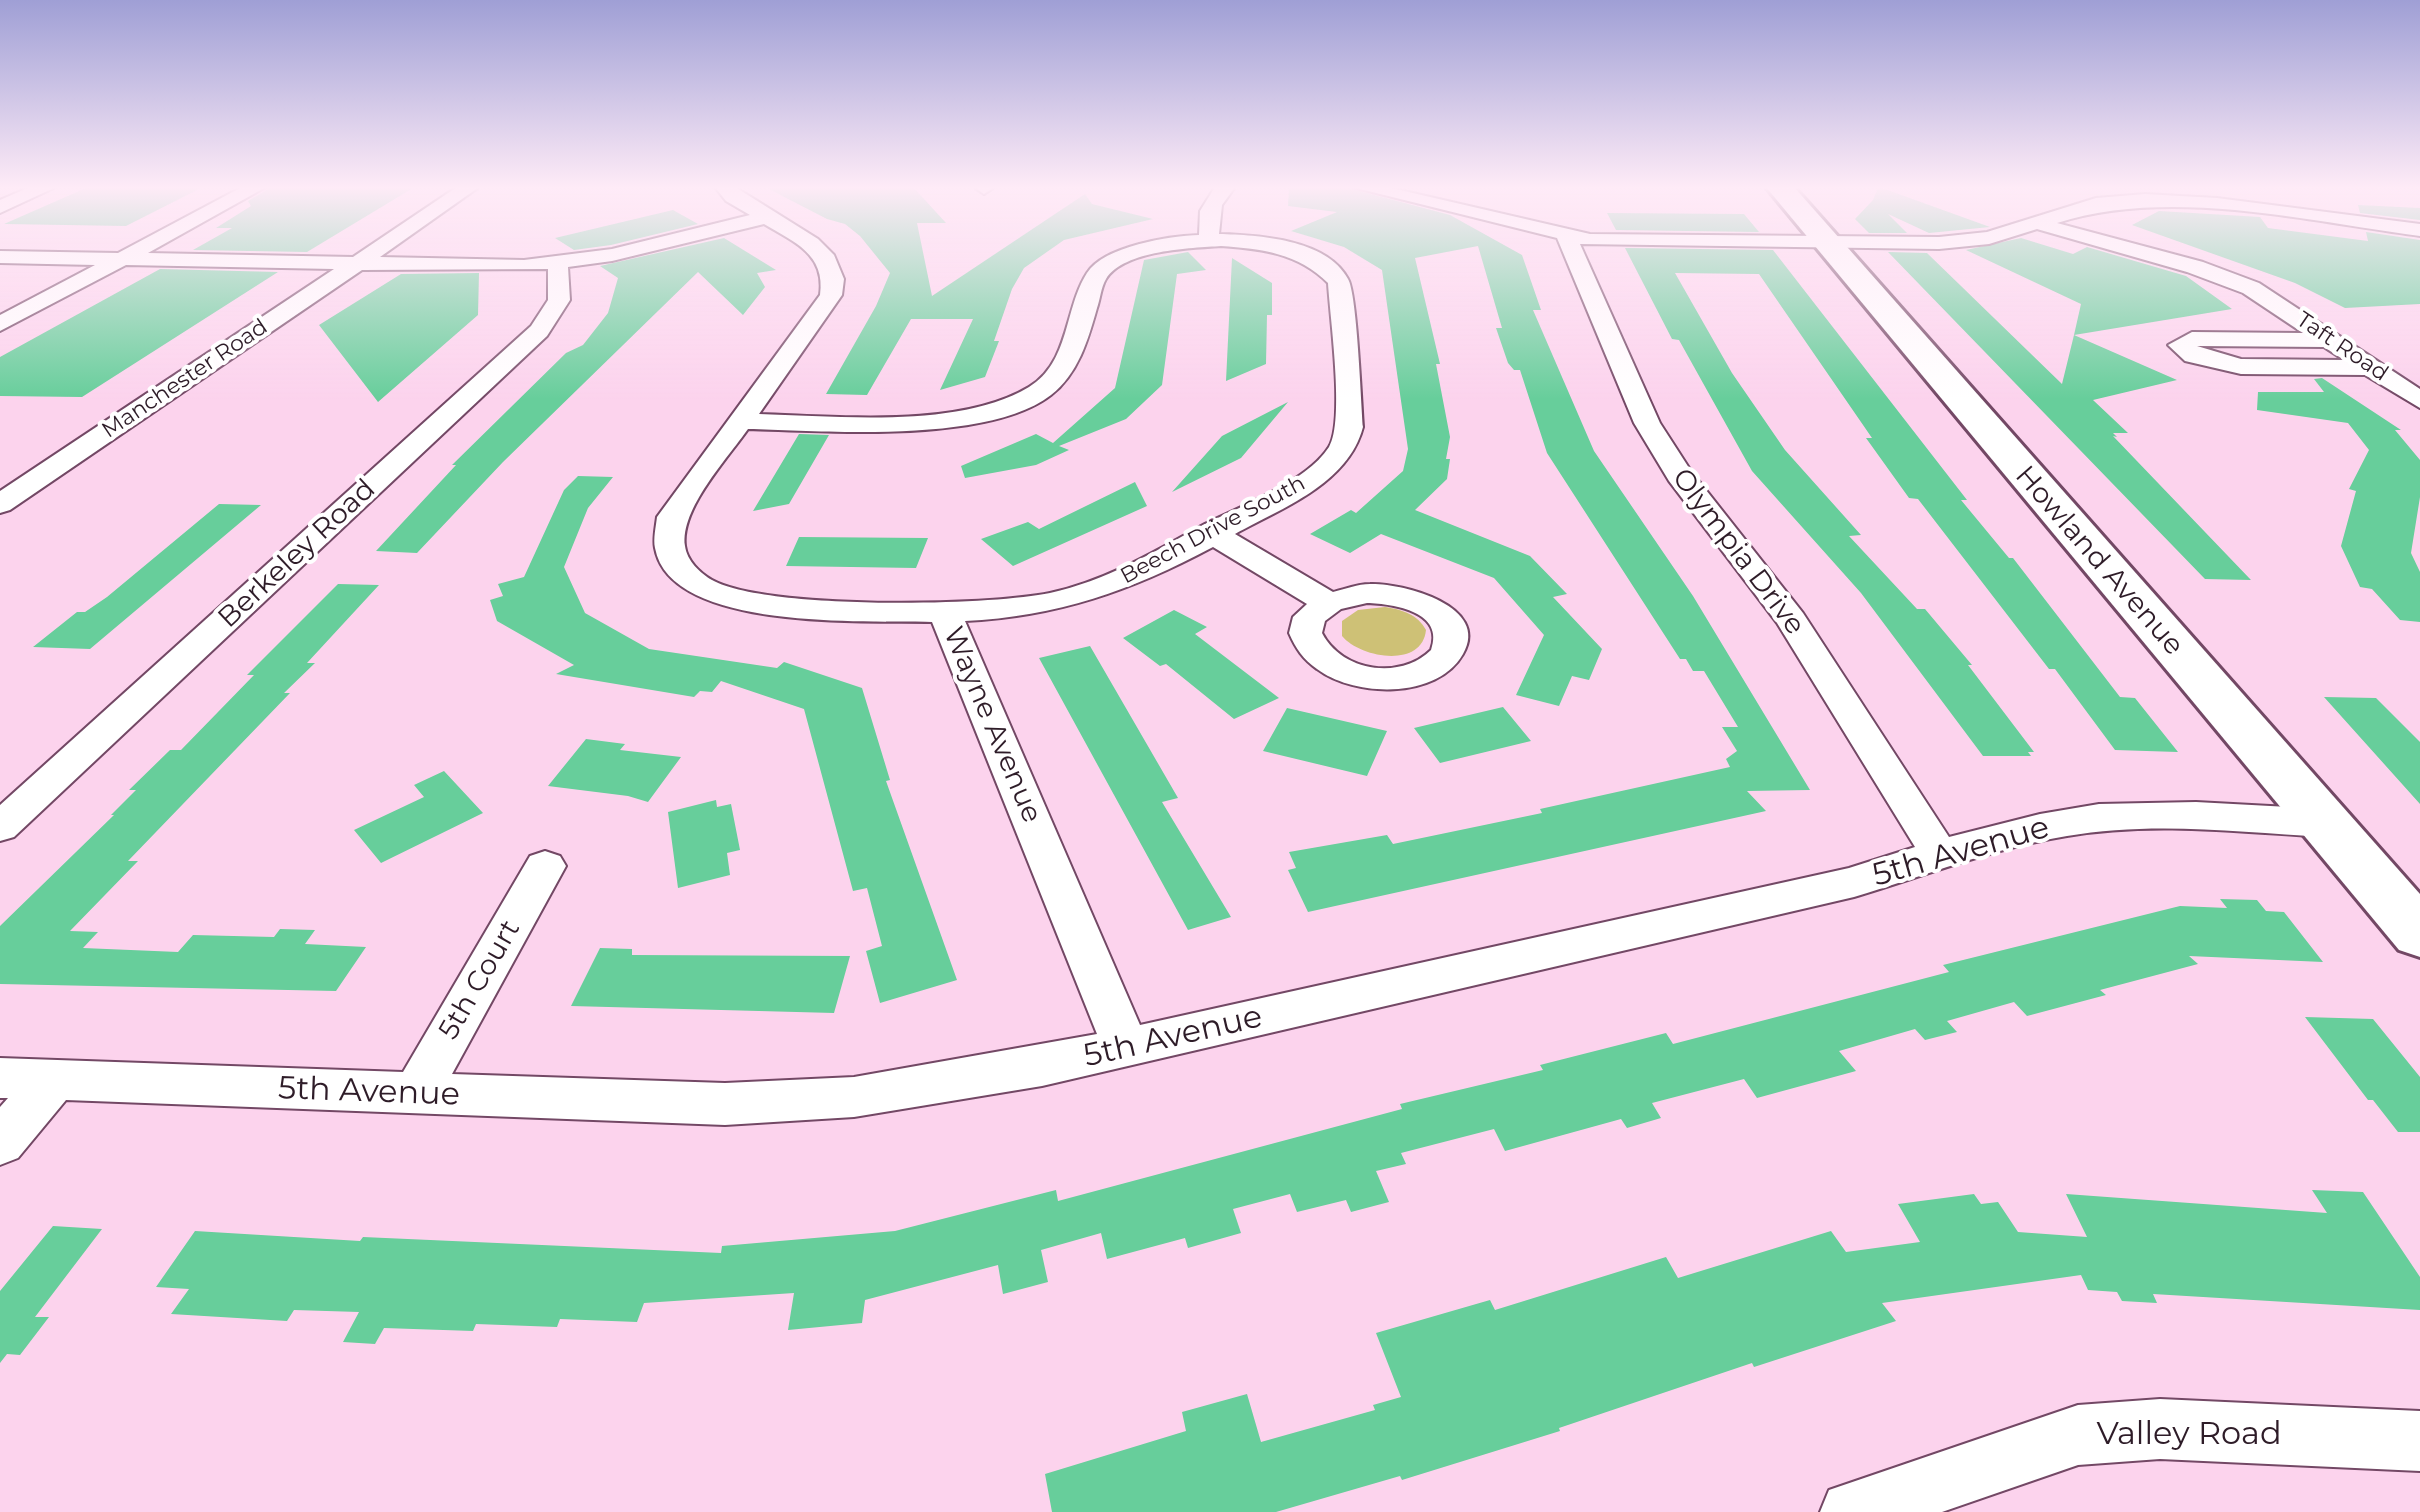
<!DOCTYPE html>
<style>
body{margin:0}
canvas{display:block;background:#fcd3ed}
</style>
<canvas width="2420" height="1512"></canvas>
<script>
const context = document.querySelector('canvas').getContext('2d');
context.lineJoin = 'round';
function fillPath(path, color) { context.fillStyle = color; context.fill(path, 'evenodd'); }
function trace(path, color, width, dash) { context.strokeStyle = color; context.lineWidth = width; context.lineCap = dash ? 'butt' : 'round'; context.setLineDash(dash || []); context.stroke(path); }
function write(font, color, halo, rows, align = 'center') {
  context.font = font + ' Montserrat,sans-serif'; context.lineWidth = 8; context.setLineDash([]); context.textBaseline = 'middle'; context.strokeStyle = halo; context.fillStyle = color; for (const [text, x, y, turn = 0] of rows) {
    context.save(); context.translate(x, y); context.rotate((+turn || 0) * Math.PI / 180); context.textAlign = isNaN(turn) ? turn : align; if (halo) context.strokeText(text, 0, 0); context.fillText(text, 0, 0); context.restore();
  }
}
fillPath(new Path2D(`
 M1385,607C1403,610 1417,614 1426,630C1422,669 1360,658 1342,636V621L1358,610Z`), '#cec176');
fillPath(new Path2D(`
 M86,188H201L126,226L4,224Z
 M270,188H413L307,252L193,250L232,228H216L251,206L248,201Z
 M767,188H914L946,223H917L932,296L1085,194L1092,204L1153,219L1064,240L1024,268L1012,289L994,341H999L985,377L940,390L973,319H911L867,395L826,394L876,306L890,273L860,236L845,224L827,219Z
 M1289,188H1348L1450,215L1522,255L1541,310H1533L1594,451L1693,596L1810,790L1747,791L1766,811L1308,912L1288,870L1296,868L1289,852L1387,835L1393,844L1542,813L1540,809L1730,767L1726,759L1737,751L1722,727H1738L1704,671H1693L1686,659H1680L1547,453L1520,370H1514L1508,363L1496,328H1502L1478,246L1415,258L1440,364H1436L1450,437L1446,459H1450L1447,479L1415,510L1530,556L1567,594L1553,597L1602,649L1589,680L1572,676L1559,706L1516,695L1544,635L1494,578L1381,534L1350,553L1310,534L1351,510L1356,513L1403,471L1408,449L1382,270L1344,247L1291,231L1337,212L1288,206Z
 M1878,188H1882L1990,227L1929,233L1888,214L1907,233H1869L1855,219L1873,200Z
 M2358,205L2420,208V220L2360,213Z
 M673,210L698,224L611,245L574,250L555,238Z
 M2159,211L2260,217L2268,228L2368,241L2366,232L2420,240V304L2345,308L2295,283L2132,225Z
 M1607,213L1744,214L1759,232L1616,230Z
 M724,238L776,270L757,273L765,287L743,315L698,272L503,462L417,553L376,551L456,465H452L566,353L583,345L608,313L618,278L600,266Z
 M2021,238L2073,254L2087,247L2186,276L2232,309L2074,335L2081,304L1966,250Z
 M1625,248L1773,250L1967,500H1961L2009,558H2013L2120,697L2135,698L2178,752L2115,750L2055,669H2049L1918,499L1909,498L1866,438H1872L1759,274L1675,273L1732,373L1785,450L1861,535L1849,536L1917,609H1925L1972,665H1968L2034,752H2028L2031,756H1983L1861,593L1752,471L1679,340L1672,339Z
 M1188,252L1206,270L1177,274L1162,385L1126,419L1059,446L1069,450L1036,465L965,478L961,466L1036,434L1053,443L1115,388L1144,260Z
 M1888,252L1927,253L2062,384L2074,335L2177,380L2093,400L2128,433H2113L2117,437L2113,436L2251,580L2205,579Z
 M1232,258L1272,283V315H1267L1266,364L1226,381Z
 M160,269L278,272L82,397L0,396V357Z
 M479,273L478,315L378,402L319,325L401,274Z
 M2322,378L2401,430H2395L2420,460V497L2411,553L2420,572V622L2400,620L2372,589L2360,587L2341,546L2356,491L2349,489L2369,450L2348,423L2257,410L2258,392H2324L2314,379Z
 M1288,402L1241,458L1172,492L1222,436Z
 M799,434L829,435L789,504L753,511Z
 M578,476L613,477L588,508L564,567L585,613L649,649L777,668L784,662L862,688L890,780L886,781L957,980L880,1003L866,951L882,946L867,888L853,891L804,709L721,681L712,692L700,691L694,697L556,674L574,665L497,621L490,600L503,596L498,584L524,577L564,490Z
 M1135,482L1147,506L1013,566L981,539L1028,522L1039,529Z
 M219,504L261,505L90,649L33,647L77,612H85L107,597Z
 M799,537L928,538L916,568L786,566Z
 M338,584L379,585L307,663H315L284,693H290L128,861H138L70,931L98,932L83,948L178,952L193,935L274,937L280,929L315,930L305,944L366,947L336,991L0,984V926L114,815H111L136,790H129L170,750H181L254,675H247Z
 M1174,610L1207,627L1195,634L1279,698L1234,719L1166,664L1160,666L1123,638Z
 M1090,646L1178,798L1162,802L1231,917L1188,930L1039,658Z
 M2324,697L2376,698L2420,742V804Z
 M1503,707L1531,741L1440,763L1414,728Z
 M1287,708L1387,731L1367,776L1263,751Z
 M586,739L625,744L620,750L681,757L648,802L628,796L548,786Z
 M444,771L483,813L381,863L354,830L424,797L414,785Z
 M716,800L717,807L731,804L740,850L727,853L730,875L678,888L668,812Z
 M2220,899L2257,900L2266,911L2284,912L2323,962L2189,956L2198,964L2100,990L2106,995L2027,1016L2014,1002L1947,1021L1957,1032L1925,1040L1915,1029L1839,1051L1856,1071L1757,1098L1744,1079L1652,1103L1661,1118L1627,1128L1621,1119L1505,1151L1494,1129L1401,1153L1406,1164L1376,1171L1389,1202L1351,1212L1346,1200L1297,1212L1290,1194L1233,1209L1241,1233L1188,1248L1185,1238L1107,1259L1101,1233L1041,1250L1048,1282L1003,1294L998,1265L865,1300L862,1323L788,1330L794,1293L644,1303L637,1322L560,1319L557,1327L476,1324L473,1331L384,1328L375,1344L343,1342L359,1312L294,1310L287,1321L171,1314L189,1289L156,1287L195,1231L360,1241L363,1237L721,1253L722,1246L895,1231L1056,1190L1058,1201L1402,1109L1400,1104L1543,1070L1540,1065L1666,1033L1673,1044L1949,972L1943,965L2180,906L2227,908Z
 M600,948L632,949V955L850,956L834,1013L571,1006Z
 M2305,1017L2373,1019L2420,1077V1132H2398L2373,1100H2368Z
 M2312,1190L2363,1192L2420,1277V1310L2153,1294L2157,1303L2122,1301L2117,1292L2088,1290L2081,1275L1882,1303L1896,1321L1754,1367L1752,1363L1559,1428L1560,1431L1402,1480L1400,1476L1276,1512H1052L1045,1474L1186,1431L1182,1412L1247,1394L1261,1442L1375,1410L1373,1405L1401,1397L1376,1333L1490,1300L1495,1310L1666,1257L1678,1278L1831,1231L1846,1252L1920,1242L1898,1204L1974,1194L1981,1204L1998,1202L2018,1232L2087,1237L2066,1194L2327,1213Z
 M53,1226L102,1229L35,1317H49L20,1355L7,1354L0,1363V1291Z`), '#67ce9b');
const street = new Path2D(`
 M30,187H56L0,213V200Z
 M242,187H266L148,253L353,257L457,187H479L380,257L524,260L612,249L750,215L726,201L715,187H735L818,239L834,255L844,279L842,295L759,414C839,416 959,429 1029,387C1070,362 1064,309 1087,273C1104,246 1170,236 1199,235L1200,211L1215,187H1235L1222,205L1219,234C1258,235 1327,239 1348,279C1357,294 1361,402 1363,427C1348,484 1282,508 1235,534L1333,592C1345,589 1358,584 1370,584C1403,583 1491,606 1463,654C1437,700 1354,697 1317,669C1303,659 1296,649 1289,633L1293,617L1307,604L1213,547C1133,590 1056,617 965,621L1140,1025L1849,868L1915,847L1777,623L1669,481L1634,423L1557,238L1352,187H1387L1590,234L1939,237L1987,232L2096,198L2145,194L2217,198L2420,224V236C2305,221 2170,187 2057,223L2203,262L2259,283L2420,389V408L2365,375L2241,374L2185,361L2168,345L2192,332L2303,333L2243,293L2187,272L2037,229L1989,244L1939,249L1580,244L1660,423L1691,471L1803,613L1949,837L2040,814L2099,804L2196,802L2326,809L2340,813L2346,823L2340,833L2326,837C2240,832 2152,821 2067,836C1993,848 1925,876 1854,897L1042,1086L854,1117L725,1125L66,1100L18,1158L0,1165V1107L8,1098H0V1058L403,1072L530,856L545,851L560,856L566,866L452,1074L725,1083L854,1077L1097,1034L932,622C868,620 670,632 655,548C653,539 656,526 657,517L820,295C826,254 794,242 764,224L612,261L568,267L570,300L547,336L14,837L0,841V805L531,326L548,300V269L362,270L10,510L0,513V491L334,269L126,265L0,331V315L95,265L0,263V251L118,253ZM1221,246C1262,249 1298,253 1328,283C1330,318 1345,421 1329,447C1306,483 1238,507 1201,526C1154,552 1105,581 1050,593C987,606 766,610 712,580C700,573 687,561 685,546C680,509 727,459 748,429C825,431 988,444 1051,395C1078,374 1088,340 1097,308C1100,300 1101,287 1106,279C1124,250 1191,248 1221,246ZM2197,346L2324,347L2344,360L2241,359ZM1367,603C1395,604 1445,612 1431,650C1401,680 1342,672 1322,633L1325,621L1341,609Z
 M974,187H993V188L984,194Z
 M2160,1399L2420,1411V1471L2160,1459L2078,1465L1942,1512H1820L1829,1490L2078,1405Z`);
const secondary = new Path2D(`
 M1766,187H1794L2420,894V957L2399,950Z`);
trace(street, '#734865', 4);
trace(secondary, '#734865', 6);
fillPath(street, '#fff');
fillPath(secondary, '#fff');
const sky = context.createLinearGradient(0, 0, 0, 399);
sky.addColorStop(0, '#9f9fd5');
sky.addColorStop(0.47, '#feebf7');
sky.addColorStop(1, '#feebf700');
context.fillStyle = sky;
context.fillRect(0, 0, 2420, 399);
write('22px', '#2e1c28', '#fff', [
 ["Taft Road",2342,347,34],
 ["Manchester Road",185,379,-34],
 ["Beech Drive South",1213,530,-28]
]);
write('28px', '#2e1c28', '#fff', [
 ["Olympia Drive",1738,552,53],
 ["Berkeley Road",297,554,-43],
 ["Howland Avenue",2099,561,49],
 ["Wayne Avenue",992,725,67],
 ["5th Court",480,980,-60]
]);
write('32px', '#2e1c28', '#fff', [
 ["5th Avenue",1961,852,-16],
 ["5th Avenue",1173,1037,-13],
 ["5th Avenue",369,1092,2],
 ["Valley Road",2189,1435]
]);
</script>
